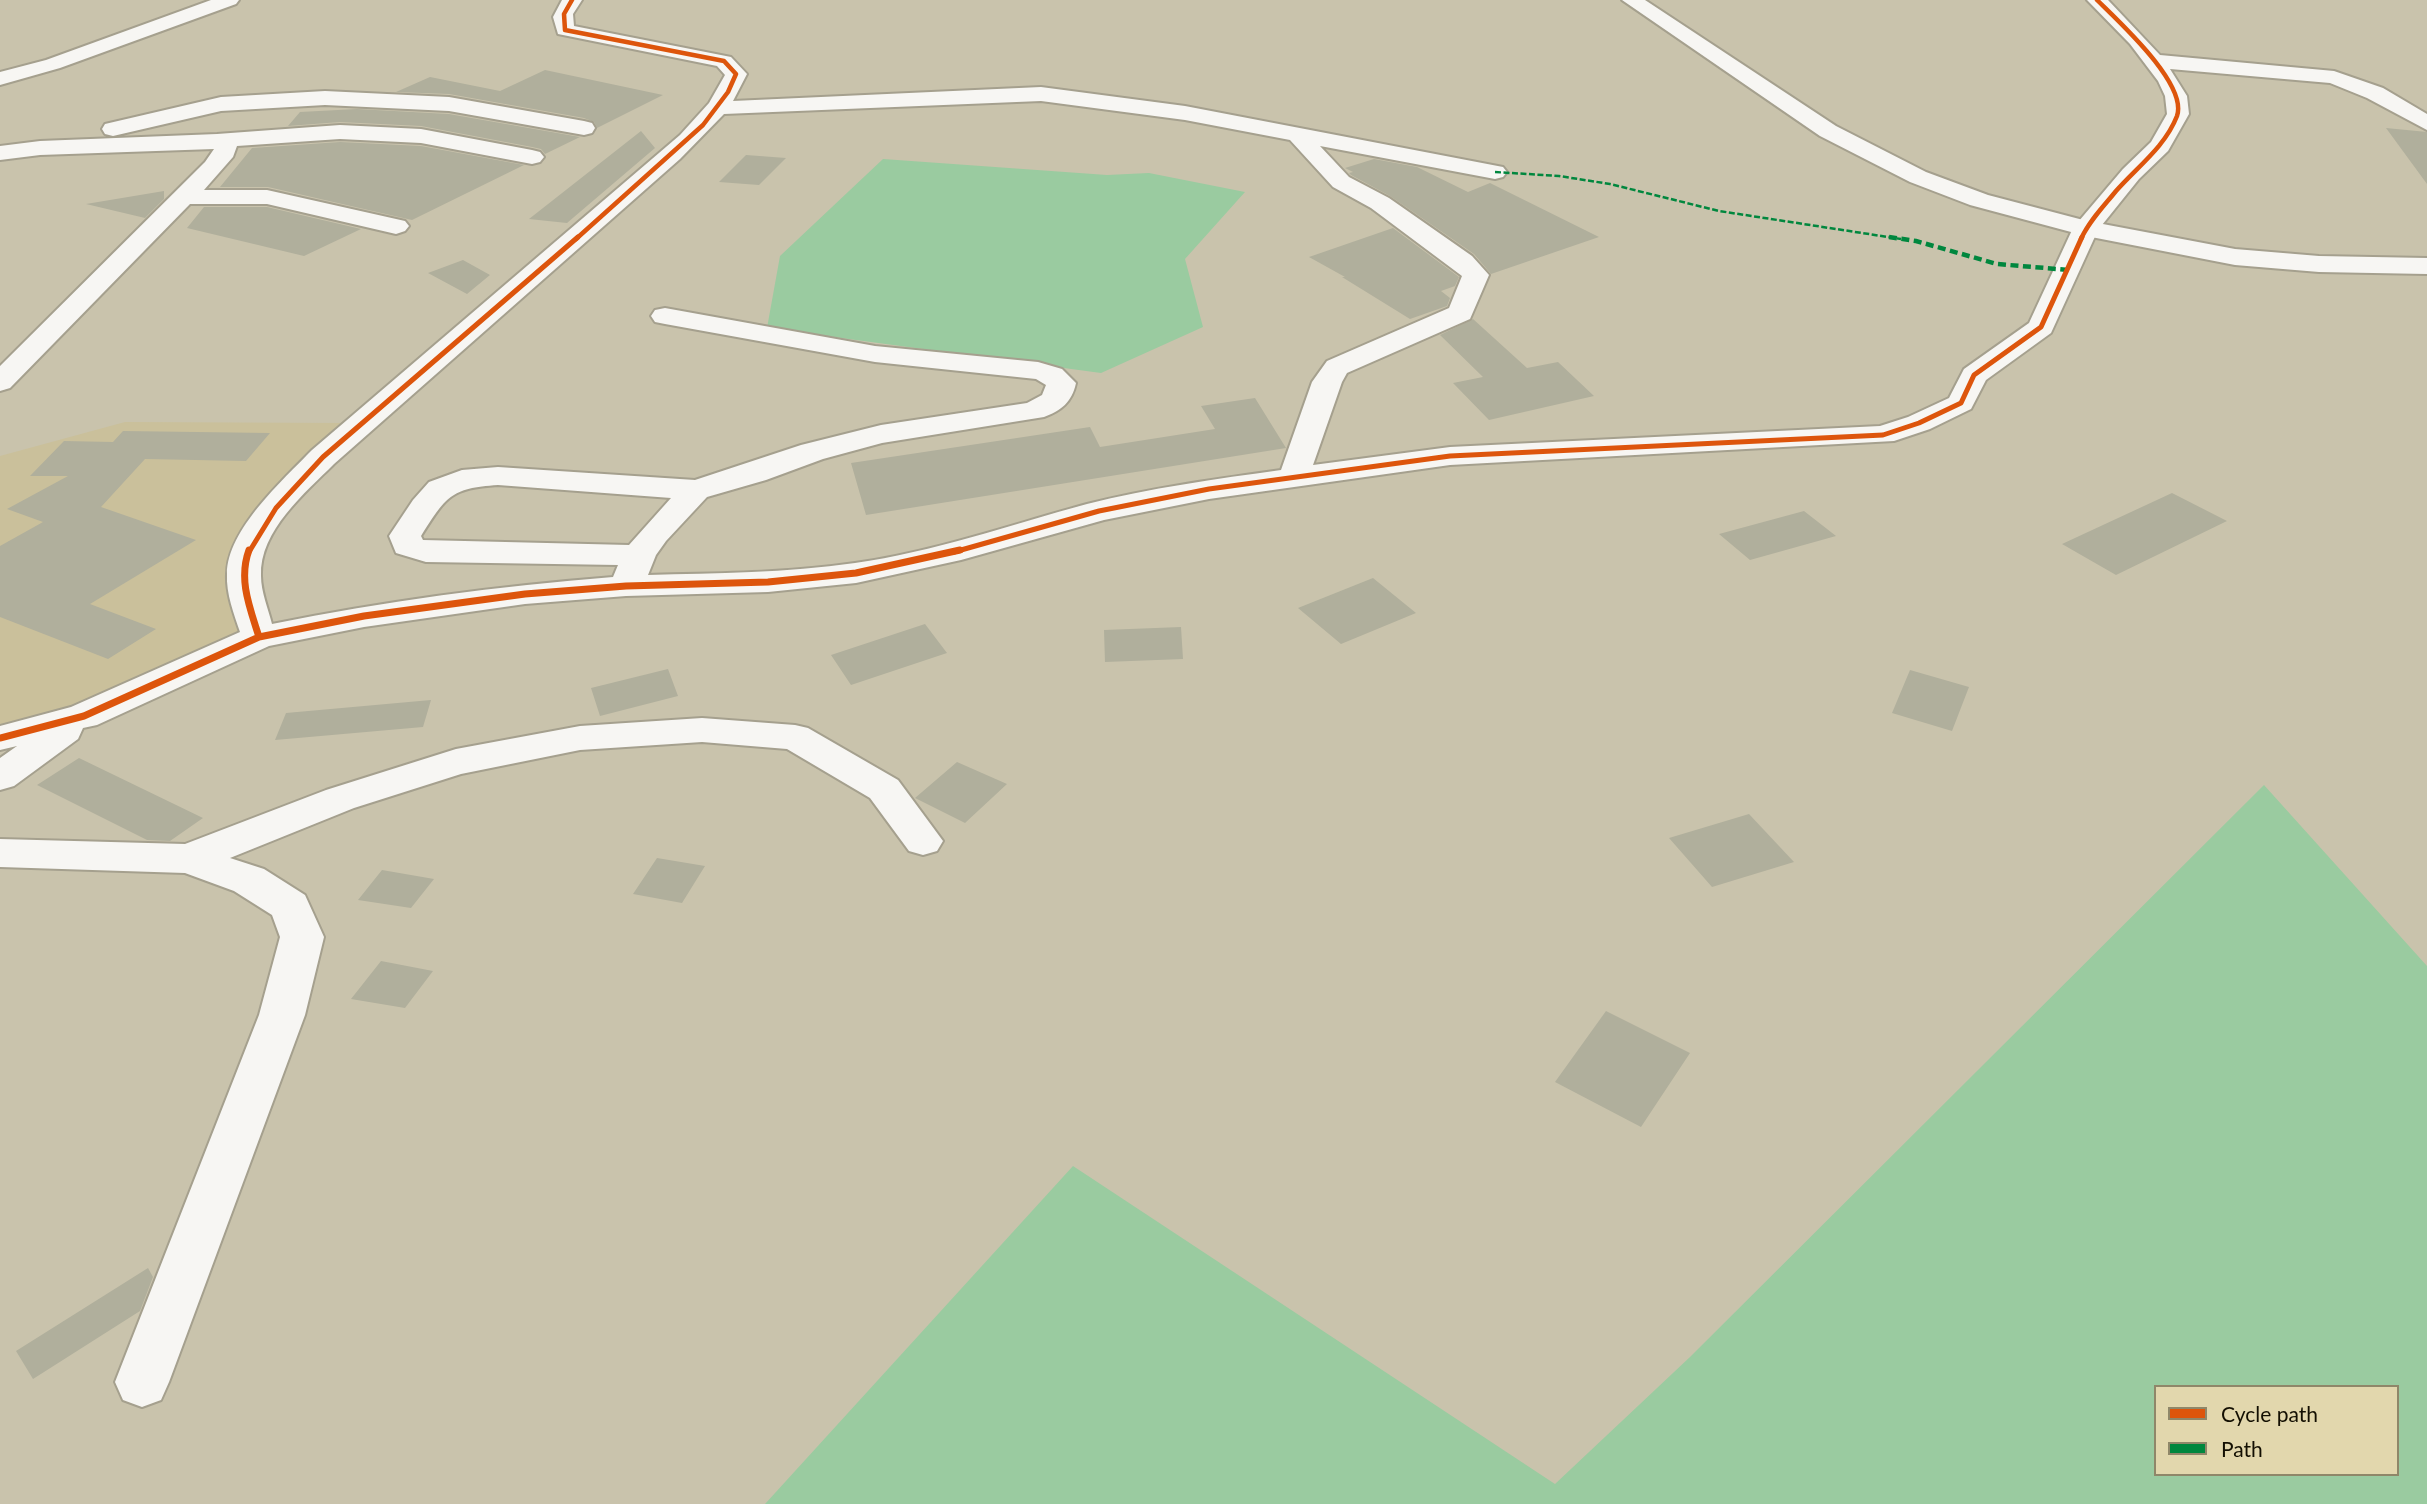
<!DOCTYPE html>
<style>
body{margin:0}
#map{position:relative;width:2427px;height:1504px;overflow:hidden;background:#c9c3ac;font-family:Lato,sans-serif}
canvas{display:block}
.legend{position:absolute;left:2154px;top:1385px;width:245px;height:91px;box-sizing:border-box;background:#e2d7ad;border:2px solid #8f8769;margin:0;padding:9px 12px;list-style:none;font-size:21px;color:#130f02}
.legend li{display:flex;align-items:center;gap:14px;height:35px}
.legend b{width:35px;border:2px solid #8f8769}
</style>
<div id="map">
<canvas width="2427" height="1504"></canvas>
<ul class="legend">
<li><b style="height:9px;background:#dd550c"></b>Cycle path</li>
<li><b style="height:9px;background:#00873e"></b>Path</li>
</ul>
</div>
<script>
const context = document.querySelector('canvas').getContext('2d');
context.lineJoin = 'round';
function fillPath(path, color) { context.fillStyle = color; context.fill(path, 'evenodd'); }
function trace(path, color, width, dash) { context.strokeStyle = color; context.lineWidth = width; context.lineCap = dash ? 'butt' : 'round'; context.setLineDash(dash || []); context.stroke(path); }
fillPath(new Path2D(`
 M125,422L345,423L254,540L259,637L0,738V456Z`), '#cac09b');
fillPath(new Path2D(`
 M883,159L1107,175L1149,173L1245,192L1185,259L1203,327L1101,373L767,328L780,256Z
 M2264,785L2427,966V1504H765L1073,1166L1555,1484L1690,1357ZM2156,1387H2397V1474H2156Z`), '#9acba0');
fillPath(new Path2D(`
 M545,70L663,95L597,128L594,122L584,118L449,94L396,92L430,77L500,91Z
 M357,109L449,114L580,137L545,154L541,149L532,147L421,126L340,122L288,126L300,112Z
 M2386,128L2427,132V184Z
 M641,131L655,148L567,223L529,219Z
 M340,142L421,146L524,165L412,220L268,187H220L252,148Z
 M746,155L786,158L759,185L719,182Z
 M1374,159L1417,167L1468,192L1490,183L1599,237L1491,274L1474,254L1390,196L1351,175L1349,173L1353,172L1345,168Z
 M164,191V199L145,218L86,204Z
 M204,207H267L361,229L304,256L187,228Z
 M1393,228L1459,277L1455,286L1441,291L1450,298L1447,306L1410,319L1342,277H1345L1309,257Z
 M463,260L490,275L467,294L428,273Z
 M1473,319L1527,368L1558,362L1594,396L1489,420L1453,383L1483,377L1440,335Z
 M1255,398L1286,448L866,515L851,463L1090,427L1100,447L1215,429L1201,406Z
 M123,431L270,433L246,461L145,459L101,507L196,540L90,604L156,629L108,659L0,617V546L43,522L7,509L68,476H30L64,441L113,442Z
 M2172,493L2227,521L2116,575L2062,544Z
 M1804,511L1836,536L1750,560L1719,534Z
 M1373,578L1416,613L1341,644L1298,608Z
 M925,624L947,653L851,685L831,655Z
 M1181,627L1183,659L1105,662L1104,630Z
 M668,669L678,696L600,716L591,688Z
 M1910,670L1969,687L1952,731L1892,713Z
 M431,700L423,727L275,740L286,713Z
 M79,758L203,818L170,841L147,840L37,785Z
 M957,762L1007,784L965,823L915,798Z
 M1749,814L1794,862L1712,887L1669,838Z
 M657,858L705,866L682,903L633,894Z
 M382,870L434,879L411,908L358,900Z
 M381,961L433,971L405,1008L351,999Z
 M1606,1011L1690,1053L1641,1127L1555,1082Z
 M148,1268L153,1277L140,1311L33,1379L16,1351Z`), '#b0af9c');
const minor = new Path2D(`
 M211,0H239L236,4L60,68L0,85V72L46,60Z
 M562,0H582L573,14L574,26L731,57L747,74L733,101L1041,87L1185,106L1503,167L1507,172L1503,177L1495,179L1320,146L1349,177L1389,198L1472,256L1489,275L1470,319L1347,373L1342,382L1313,465L1450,447L1880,426L1908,417L1949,398L1964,369L2029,323L2073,228L2123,169L2151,142L2167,114L2165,96L2158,81L2130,44L2087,0H2108L2160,55L2334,71L2383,88L2427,114V130L2367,98L2330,83L2170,69L2187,96L2189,114L2168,151L2139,179L2098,230L2051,333L1986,380L1971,409L1930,429L1894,441L1450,465L1209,499L1104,520L961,560L856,583L768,592L626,596L525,604L364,627L269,646L97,725L83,728L78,739L14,786L0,790V758L17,746L0,750V726L71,707L240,632C234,614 226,594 227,574C227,530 283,480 312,450L680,135L709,103L725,75L717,66L558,34L553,17ZM1041,101L1185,120L1290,140L1333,187L1371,208L1462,276L1449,308L1327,361L1312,382L1281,470C1216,479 1150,488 1087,504C1010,525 933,552 855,563C786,573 717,573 648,575L656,555L666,541L707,497L766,480L823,459L882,443L1044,417C1061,411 1072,402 1076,383L1062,369L1038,362L875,346L665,308L655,310L651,316L655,322L665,324L875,362L1036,379L1046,385L1042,395L1027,403L881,425L801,445L695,480L498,467L462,470L429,482L413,500L389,536L396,553L426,562L618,565L613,577C498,586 385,601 272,624C268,608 261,592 261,576C259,531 306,492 334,464L680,159L724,114ZM498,485L671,498L629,545L423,540L421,536C446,497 450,488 498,485Z
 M325,91L449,97L584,121L592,123L595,128L592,133L584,135L449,111L325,105L221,111L113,136L105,134L102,129L105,124L221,97Z
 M340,125L421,129L532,150L540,152L544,157L540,162L532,164L421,143L340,139L237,146L233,157L204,190H267L405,221L409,226L405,231L396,234L267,204H190L10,388L0,391V366L205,162L214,149L40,155L0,160V146L40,141L217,134Z
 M702,718L795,725L808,728L898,780L943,841L937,851L923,855L909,851L870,798L787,749L702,742L580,750L461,774L354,808L230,858L264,869L305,895L324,937L305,1015L169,1382L161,1400L142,1407L123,1400L115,1382L259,1015L280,937L272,915L234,891L185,873L0,867V839L185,844L326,790L456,749L580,726Z`);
const major = new Path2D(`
 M1622,0H1645L1836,126L1926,172L1988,195L2087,221L2235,249L2319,256L2427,258V274L2319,272L2235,265L2086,236L1970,205L1910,182L1820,136Z`);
trace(minor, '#a5a08e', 4);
trace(major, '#a5a08e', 4);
fillPath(minor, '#f7f6f3');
fillPath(major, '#f7f6f3');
trace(new Path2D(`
 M1495,172L1559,176L1610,184L1719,211L1901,239`), '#00873e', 2.5, [6, 2.5]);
trace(new Path2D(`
 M1889,237L1916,241L1997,264L2069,270`), '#00873e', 4.5, [8, 4.5]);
trace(new Path2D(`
 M572,0L564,14L565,30L724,61L736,74L728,92L703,125L576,239
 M2081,239C2089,221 2104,206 2116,191C2137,167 2165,147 2177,116C2188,84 2118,21 2097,0`), '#dd550c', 4.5);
trace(new Path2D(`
 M249,552L276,508L323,457L578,237
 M954,552L1099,511L1209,489L1450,456L1883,435L1919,423L1961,403L1974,375L2041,327L2082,237`), '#dd550c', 5);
trace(new Path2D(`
 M249,550C238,580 250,608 259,637
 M0,738L84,716L259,637L364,616L525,594L626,586L768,582L856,573L960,550`), '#dd550c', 7);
</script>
